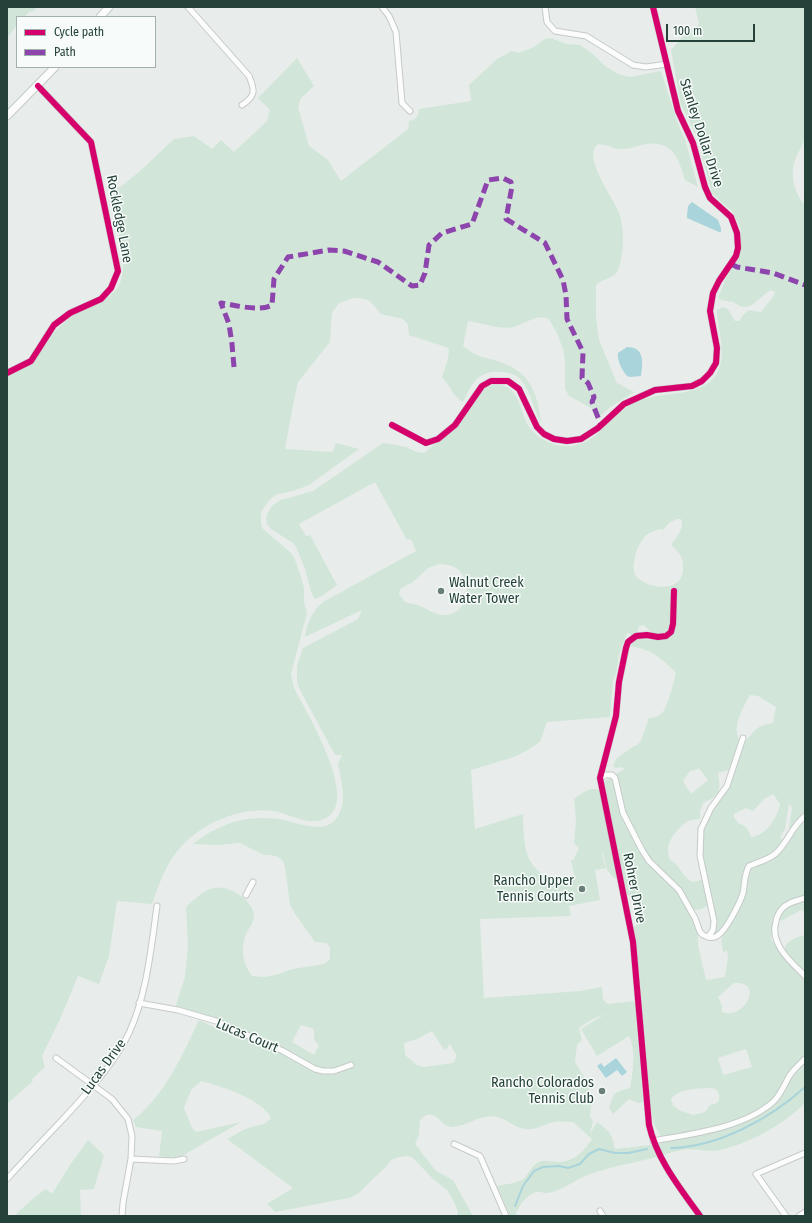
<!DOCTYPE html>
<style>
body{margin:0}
#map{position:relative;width:812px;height:1223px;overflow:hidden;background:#e8edeb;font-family:"Fira Sans Condensed",sans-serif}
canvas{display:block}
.frame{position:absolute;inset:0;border:8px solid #24423a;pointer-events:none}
.legend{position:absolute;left:16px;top:16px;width:140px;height:52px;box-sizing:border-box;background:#f7fbf9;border:1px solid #a3b1ad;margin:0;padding:5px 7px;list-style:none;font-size:12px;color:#24423a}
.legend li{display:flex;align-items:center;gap:8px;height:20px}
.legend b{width:20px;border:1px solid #a3b1ad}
.scale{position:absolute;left:666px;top:24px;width:89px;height:18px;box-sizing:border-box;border:2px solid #24423a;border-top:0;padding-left:5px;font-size:12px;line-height:14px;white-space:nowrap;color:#24423a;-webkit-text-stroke:3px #f7fbf9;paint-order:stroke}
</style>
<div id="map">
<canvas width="812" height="1223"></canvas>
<div class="frame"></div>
<ul class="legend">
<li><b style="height:5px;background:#d6006c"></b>Cycle path</li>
<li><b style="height:5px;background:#8e44ad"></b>Path</li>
</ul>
<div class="scale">100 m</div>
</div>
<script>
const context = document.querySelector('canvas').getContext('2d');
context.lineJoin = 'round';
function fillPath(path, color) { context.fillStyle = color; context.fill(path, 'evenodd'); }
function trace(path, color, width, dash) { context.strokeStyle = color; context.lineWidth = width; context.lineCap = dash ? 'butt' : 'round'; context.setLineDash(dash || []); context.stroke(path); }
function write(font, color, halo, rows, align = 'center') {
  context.font = font + ' "Fira Sans Condensed",sans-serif'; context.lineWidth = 3; context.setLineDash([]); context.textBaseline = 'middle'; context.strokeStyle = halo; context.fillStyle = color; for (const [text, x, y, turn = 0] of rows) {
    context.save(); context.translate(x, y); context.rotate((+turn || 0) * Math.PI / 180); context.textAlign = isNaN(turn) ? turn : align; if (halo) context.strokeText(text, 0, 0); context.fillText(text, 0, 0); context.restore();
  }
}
fillPath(new Path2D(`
 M7,7H37L32,12L30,11L24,17H17V25L7,38Z
 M695,7H805V136C803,145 798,152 795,160C790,174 794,194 805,205V814L800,817L790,833L789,826L792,808L789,804L785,829L780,838L788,842L805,820V912L801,910L781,921L779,920L785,907L778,910L774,917L771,939L785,960L805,981V1103C783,1125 750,1143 720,1150C706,1153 695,1147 681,1150C671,1152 662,1156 652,1158C629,1164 603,1168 581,1178C571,1183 560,1191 548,1193C543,1194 539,1190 534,1193C524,1197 519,1206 515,1216H510L497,1186C504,1184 515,1184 522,1180C530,1175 531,1163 542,1161C546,1160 553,1162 557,1162C573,1163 584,1151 592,1139L573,1122C567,1122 561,1121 555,1122C544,1123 537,1131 525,1129C510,1127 506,1114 485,1117C474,1119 465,1126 453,1127C439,1128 437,1104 420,1120L419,1135L415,1144L436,1171L453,1180L473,1216H458L457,1208L448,1191L432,1178L413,1158L408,1156L400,1157L391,1160L386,1167L375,1177L358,1194L349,1198L275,1212L267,1204L293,1188L227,1139L245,1129L266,1123L271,1118C262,1099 221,1086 201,1081L191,1090L184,1108L192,1128L196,1132L241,1122L182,1156L170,1158L159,1156L162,1131L136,1127L133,1120C165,1095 182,1056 199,1020L239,1039L246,1033L175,1008L185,977L188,945L186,907C194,900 203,890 214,888C228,884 253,900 254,915C254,921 250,927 247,932C240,946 242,963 252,976L265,977L275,975L293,969L324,964L330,959V947L326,943L315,942L295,914L290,905L285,867L283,861L278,857L271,855H264L240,843L219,845L193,844C212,829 236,818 260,818C268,818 277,818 284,820C302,824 328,836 339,814C346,800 342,787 340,773C339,770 338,766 338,764C339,761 341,758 342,755H335L299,688L297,681V666L303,648L358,619L362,610L305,637C307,622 312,612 323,602L416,551L411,539L407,540L375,482L299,524L306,536L310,535L337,585L322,596L315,599L311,592L305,569L296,547L293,543L271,529L267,524L266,518L268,512L273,505L281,500L313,491L383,443C391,444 398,445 406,447C413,450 417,453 425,453C433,443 446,438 456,428C466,417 474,404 482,391C486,387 492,385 498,385C521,385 519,414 530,428C536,437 553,446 564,446C588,447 597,434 612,419C619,412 628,406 637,402C663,389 701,400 717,373C728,354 717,330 717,310L723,307L728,309L735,321H739L743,315L749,310L761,312L773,297L775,292L771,290C763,294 753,308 745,307C741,307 736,304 733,302C727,301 722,301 718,298L726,278L739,257L741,248V230L733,212L721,202L712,193L697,137L681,105L671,50L686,33L699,24ZM677,519H681C685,528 676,538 671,545C679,552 684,558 683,569C682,598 637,586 634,572C633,566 635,556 637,550C642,537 647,532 661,529L663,530L669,523ZM439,564C443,564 448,565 452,566C475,575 471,615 444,615C435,615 426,608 418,605C414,604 409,603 405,602L399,594L400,589L413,582L428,568ZM644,625L652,633L671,637L663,640L637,639L634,641L630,646C652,650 661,657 676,673C674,681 667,710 661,714C657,717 653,718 649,718L641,741L637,745L634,746L618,757L615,761L613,766L616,768L622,767L625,769L617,773L605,781L609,809L627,894C639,901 649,920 632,928L640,978L650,1103L654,1124L663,1142L659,1144L615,1149C612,1134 610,1131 597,1122L590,1134L593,1121L590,1117L591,1105L594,1102L583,1075L575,1062L577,1045L582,1040L579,1028L589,1021L605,1014L581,1029L597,1056L629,1036C636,1049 633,1074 630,1088C613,1093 614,1092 609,1108L613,1114L629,1099L638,1103L643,1102C642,1068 635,1035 636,1001L607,1004L603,999L602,987L580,991L484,998L480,919L571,916L569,906L600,900L595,870L606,868L602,853L603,852L607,870L614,878H617L600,791C591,785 581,794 574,799L576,821L574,843L579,848L574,858L575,859L571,860L574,875L563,877V881C556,878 546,877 540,872C522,859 524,834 523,814L475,829L471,770L514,757L528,750L540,742L547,722L610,717L613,680L616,675L619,655L627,633L632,635L637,633L639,626ZM750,695L758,696L776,707L773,723C757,725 755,730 745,742L715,806L707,819L703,830L702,855L709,884L705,879L693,882C682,878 681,865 670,860C666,849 668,842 675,833C685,823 684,820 700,819V812L703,803C721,795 721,791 718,773L728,770L730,768L739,739C732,725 743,708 750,695ZM699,768L708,780L691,794L683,781L690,771L696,770ZM773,794L780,804C778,817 766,836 751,837C749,831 745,824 739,824L734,817V814L746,808L753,811L764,799ZM748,871L745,896L734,918L721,939L723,952L727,951L728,957L725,977L706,980L698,945V934L691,918L690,914L692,910C698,909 702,911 706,906L714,904L716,923L714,935L718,933C732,915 742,896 743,873ZM734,983C761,981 749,1010 731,1013C729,1014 725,1012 722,1012V1005L718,997ZM301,1025L314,1029V1039L319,1046L314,1055L292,1042ZM432,1031L444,1050L448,1048L449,1043L457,1056L453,1063L424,1067L417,1065L405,1055L404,1043L417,1039ZM746,1049L752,1067L723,1075L718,1058ZM710,1088C718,1088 720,1093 719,1101L715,1104L710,1105L705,1112L693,1115L679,1110L673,1105L671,1099C680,1088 697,1089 710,1088Z
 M550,38L567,44L580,45L594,55L605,66L618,74L630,77L661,71L678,124L685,139L698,187L685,180C680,164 676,147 658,144C644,141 633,150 619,149C613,149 600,141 596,146C584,159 614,199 619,213C625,231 624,253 618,270C614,280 601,278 596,286V317L599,340L617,383L634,392L609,408L596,420L591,408L569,396L565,389V360L563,349L557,333L549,319C536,314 527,323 514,327C500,330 482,323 468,321L463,346C473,355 482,357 494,360C529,370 537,389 541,423C533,409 532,393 521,380C513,370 487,369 478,378C471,384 467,394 463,402C453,397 450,385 442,377L448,359L449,348L409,335L408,325L403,319L381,314L370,301L360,298H354L339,303L332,313L330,342L298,382L294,400L285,449L333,452L336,443L359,449L309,485L296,490L275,495L268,502L261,512V524L263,529L290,552L294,557L301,577L304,588V602L307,613L291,674L294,688C305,710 363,804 324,819C309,826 289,814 274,811C240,806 200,824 179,849C165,865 159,885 152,904L117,901L109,956L99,984L78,976L61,1017L42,1056L45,1067L32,1079L33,1081L7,1104V377C14,373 22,370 29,365C38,357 44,346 51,336C56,330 62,324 68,319C83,308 102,305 115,291C121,285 122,276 123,268L115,210L114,190L123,185L139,172L174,139L194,136L212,149L221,140L234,152L267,121L270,110L258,98L297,58L314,86L301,98L298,107L309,146L328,160L341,181L408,129L409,121C416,120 419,116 419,109L471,101L469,85L497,59L512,51L519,53L534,47L545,39Z
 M803,935L805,940V974L784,953C785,941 793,939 803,935Z
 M88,1140L104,1155L94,1189L80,1190L81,1216H18L16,1214L36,1196L46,1189L52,1194L70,1165Z`), '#d1e6d8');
fillPath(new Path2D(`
 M692,202L718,220L721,228V232H719L687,218V215L688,206Z
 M627,347C645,347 643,363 641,376L630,377L627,376C622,370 617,361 618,353Z
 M616,1058L627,1072L622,1076L617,1070L606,1078L597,1066L601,1063L604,1067Z`), '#a9d4db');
trace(new Path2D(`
 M671,1148C719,1147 771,1118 805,1087
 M515,1206L523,1186L534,1171L543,1167L559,1166L568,1168L580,1164L589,1154L599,1149L615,1153H628L647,1149`), '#a9d4db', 2);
const street = new Path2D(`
 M188,7L249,76C255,90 256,96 242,105
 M382,7L389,16L396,32L402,103L410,111
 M545,7L547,22L555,31L586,36L633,65L646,67L667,64
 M7,373L31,361L54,325L70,313L101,299L111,288L118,271L91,142L38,86
 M392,425L426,443L438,439L455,425L482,386L491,381H508L519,389L537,427L544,434L554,439L567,441L581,439L598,428L624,404L655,390L692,386L702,381L710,373L716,363L717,348L710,311L713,293L719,281L736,256L738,248L737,233L731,217L710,198L705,187L693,143L678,111L653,7
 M674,591L673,624L671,632L666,636L658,637L647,635L636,636L628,642L626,648L619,682L616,716L600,778L633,942L649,1125C657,1160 680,1188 700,1216
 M600,778L605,775H612L615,778L623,813L642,850L649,861L679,890L695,918L700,932L703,935L708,937L713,930L714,921L700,856L701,829L711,808L727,786L743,738
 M246,895L253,882
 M805,898C799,900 790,902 785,906C780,910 777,916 776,921C769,944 791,962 805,976
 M708,937C712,938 714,938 717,936C726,931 740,903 743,893C745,883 744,875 749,866C758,862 768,860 775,854C787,844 792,826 805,816
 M139,1003L178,1010L216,1021L283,1051L315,1069L323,1071H334L351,1065
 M56,1058L112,1099L128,1119L132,1136L131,1159L123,1203L122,1216
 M653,1141C691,1134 745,1128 774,1101C781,1094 785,1083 790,1075C794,1069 800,1064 805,1059
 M454,1144L480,1156L506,1216
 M131,1159L174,1161L184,1159
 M7,1179C26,1158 46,1137 65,1117C89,1091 114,1064 129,1033C147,994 151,948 157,906
 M600,1211L603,1216
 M786,1216L756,1174L805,1153
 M799,1216L805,1212`);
const secondary = new Path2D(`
 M100,17L109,7
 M7,116L55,67`);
trace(street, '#c5cac8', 7);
trace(secondary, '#c3cbc8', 9);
trace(street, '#fcfcfc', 5);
trace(secondary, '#fcfcfc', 7);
trace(new Path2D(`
 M731,264L737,267L773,273L805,285
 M234,367L232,344L229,324L221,303C235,305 259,312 272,305L274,279L288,257L329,250L344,251L378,262L412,286L420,285L425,273L429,245L442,233L472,224L488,180L503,178L511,182L512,186L506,219L545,243L563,280L566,295L567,319L583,352L582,378L588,383L594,397L592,402L601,425`), '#8e44ad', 5, [10, 5]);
trace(new Path2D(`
 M7,373L31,361L54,325L70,313L101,299L111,288L118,271L91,142L38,86
 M392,425L426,443L438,439L455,425L482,386L491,381H508L519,389L537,427L544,434L554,439L567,441L581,439L598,428L624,404L655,390L692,386L702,381L710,373L716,363L717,348L710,311L713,293L719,281L736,256L738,248L737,233L731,217L710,198L705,187L693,143L678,111L653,7
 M674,591L673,624L671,632L666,636L658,637L647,635L636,636L628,642L626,648L619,682L616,716L600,778L633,942L649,1125C657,1160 680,1188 700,1216`), '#d6006c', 6);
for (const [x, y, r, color] of [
 [441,591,4,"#697e78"],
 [582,889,4,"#697e78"],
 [602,1091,4,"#697e78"]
]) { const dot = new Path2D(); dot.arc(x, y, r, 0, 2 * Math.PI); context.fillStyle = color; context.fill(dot); trace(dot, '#f7fbf9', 1.5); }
write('14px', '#24423a', '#f7fbf9', [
 ["Stanley Dollar Drive",701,133,72],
 ["Rockledge Lane",119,219,79],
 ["Rohrer Drive",634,888,79],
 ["Lucas Court",247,1036,23],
 ["Lucas Drive",104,1067,-54]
]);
write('14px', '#24423a', '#f7fbf9', [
 ["Walnut Creek",449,583,"left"],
 ["Water Tower",449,599,"left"],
 ["Rancho Upper",574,881],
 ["Tennis Courts",574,897],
 ["Rancho Colorados",594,1083],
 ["Tennis Club",594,1099]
], 'right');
</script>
